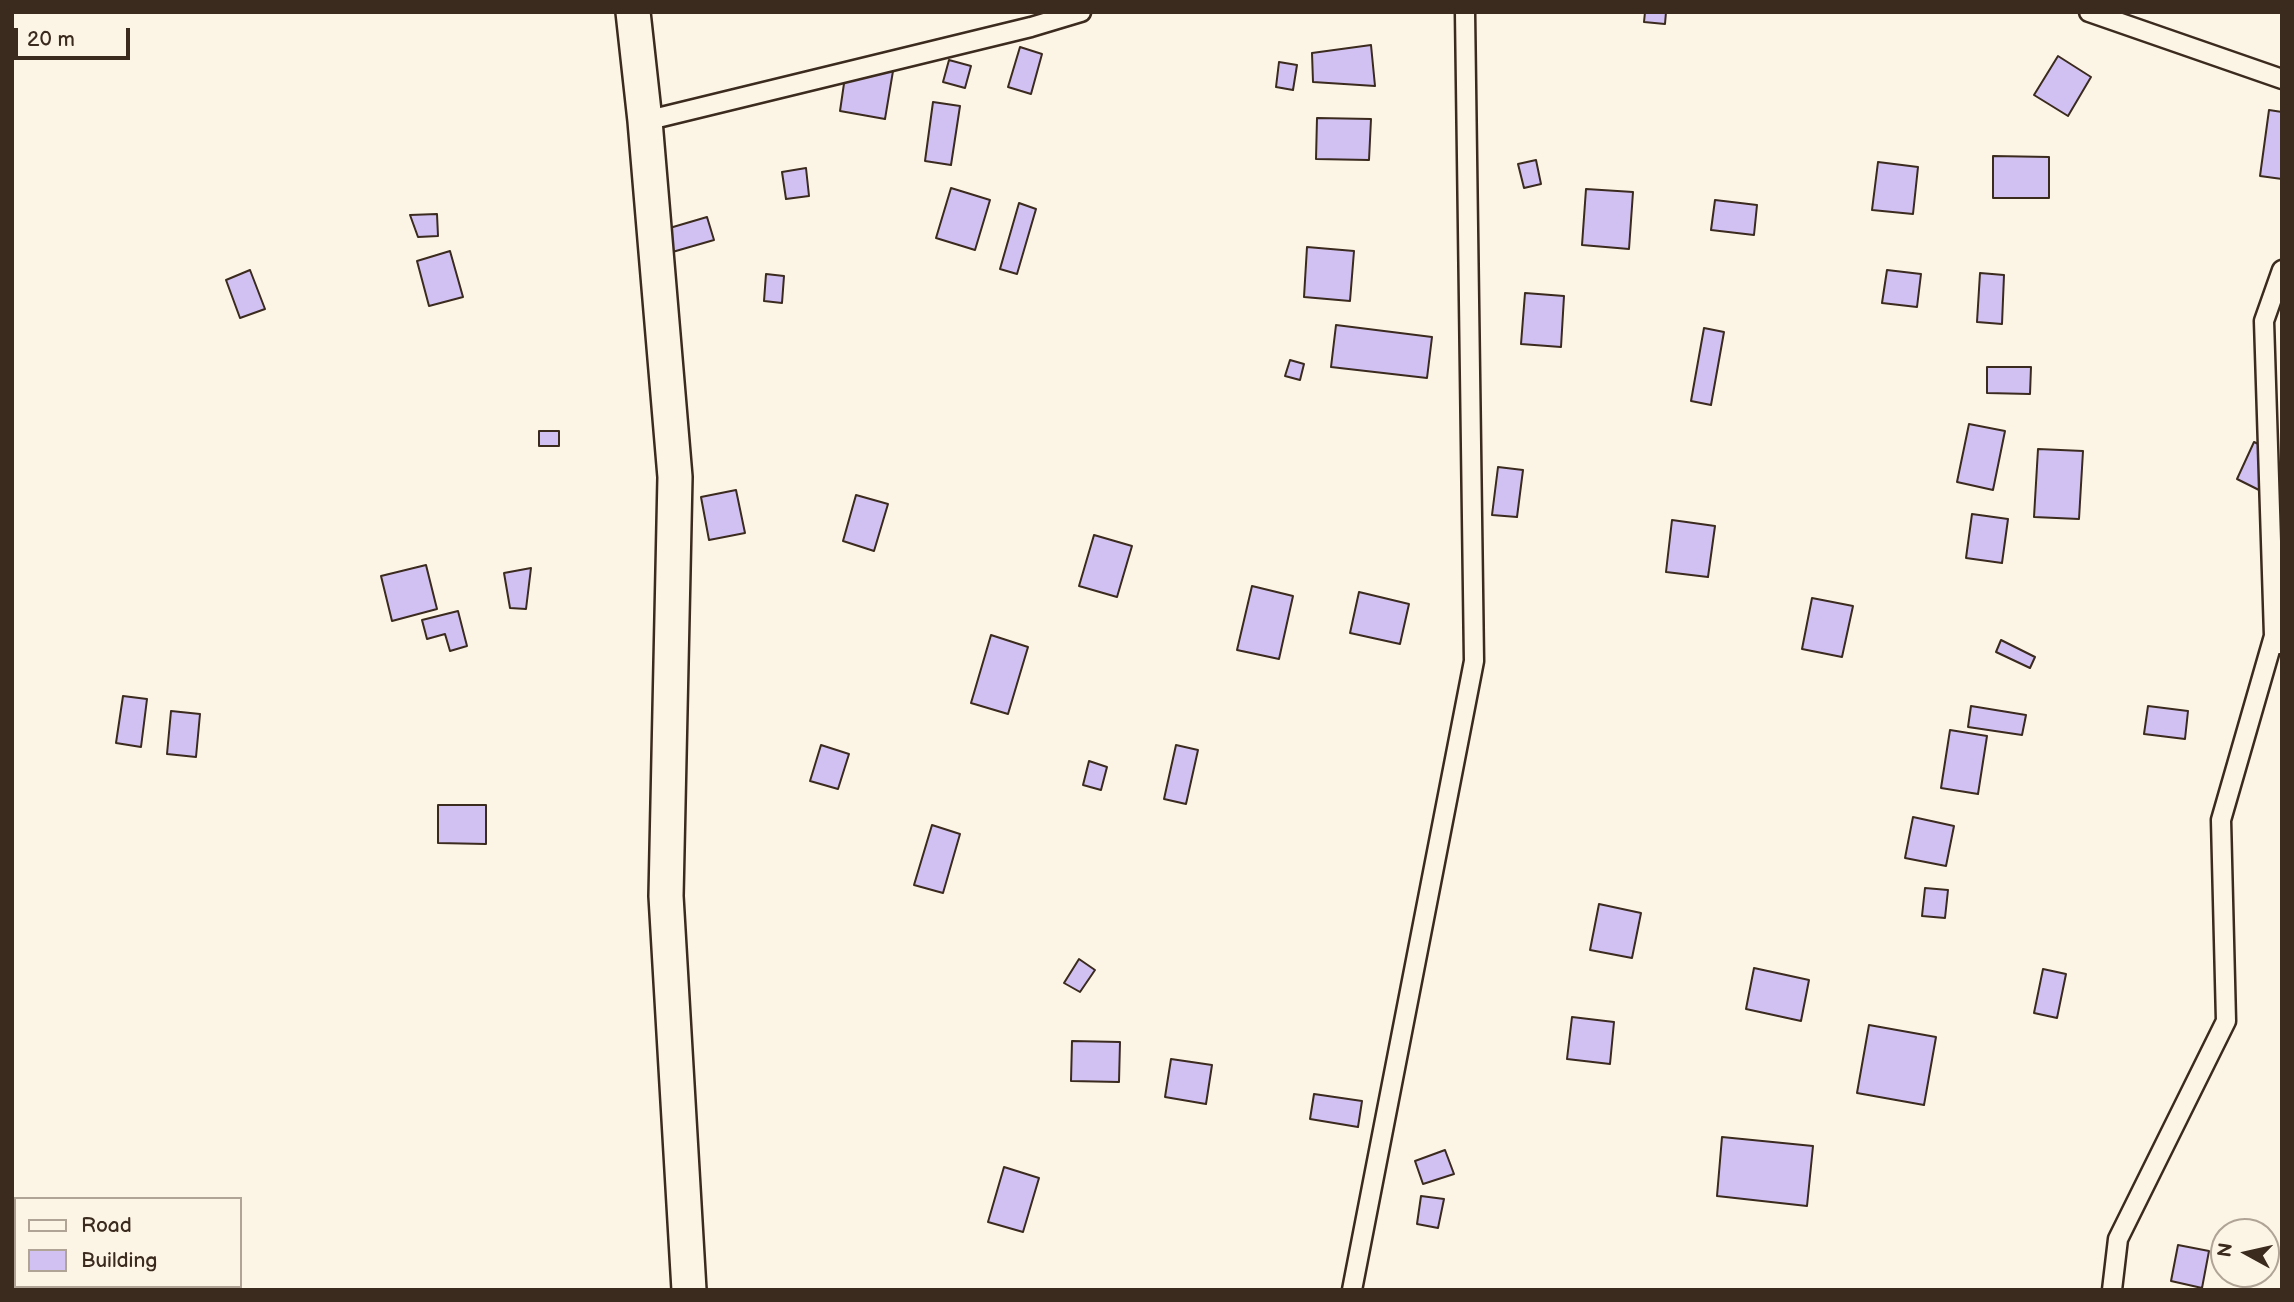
<!DOCTYPE html>
<style>
body{margin:0}
#map{position:relative;width:2294px;height:1302px;overflow:hidden;background:#fcf5e5;font-family:"Balsamiq Sans",sans-serif}
canvas{display:block}
.frame{position:absolute;inset:0;border:14px solid #3b2a1e;pointer-events:none}
.legend{position:absolute;left:14px;top:1197px;width:228px;height:91px;box-sizing:border-box;background:#fcf5e5;border:2px solid #afa495;margin:0;padding:9px 12px;list-style:none;font-size:21px;color:#3b2a1e}
.legend li{display:flex;align-items:center;gap:14px;height:35px}
.legend b{width:35px;border:2px solid #afa495}
.north{position:absolute;left:2210px;top:1218px;width:70px;height:70px;box-sizing:border-box;background:#fcf5e5;border:2px solid #afa495;border-radius:50%;rotate:278deg;font-size:19px;font-weight:700;line-height:28px;text-align:center;color:#3b2a1e}
.north::after{content:'';display:block;margin:auto;width:24px;height:32px;background:#3b2a1e;clip-path:polygon(50% 0,100% 100%,50% 72%,0 100%)}
.scale{position:absolute;left:14px;top:28px;width:116px;height:32px;box-sizing:border-box;border:4px solid #3b2a1e;border-top:0;padding-left:9px;font-size:21px;line-height:24px;white-space:nowrap;color:#3b2a1e;-webkit-text-stroke:5px #fcf5e5;paint-order:stroke}
</style>
<div id="map">
<canvas width="2294" height="1302"></canvas>
<div class="frame"></div>
<ul class="legend">
<li><b style="height:9px;background:#fcf5e5"></b>Road</li>
<li><b style="height:19px;background:#d1c1f3"></b>Building</li>
</ul>
<div class="north">N</div>
<div class="scale">20 m</div>
</div>
<script>
const context = document.querySelector('canvas').getContext('2d');
context.lineJoin = 'round';
function fillPath(path, color) { context.fillStyle = color; context.fill(path, 'evenodd'); }
function trace(path, color, width, dash) { context.strokeStyle = color; context.lineWidth = width; context.lineCap = dash ? 'butt' : 'round'; context.setLineDash(dash || []); context.stroke(path); }
const building = new Path2D(`
 M1645,12H1666L1665,24L1644,22Z
 M1371,45L1375,86L1313,82L1312,53Z
 M1020,47L1042,54L1031,94L1008,87Z
 M2058,56L2091,77L2068,116L2034,95Z
 M949,60L971,66L965,88L943,82Z
 M1279,62L1297,65L1293,90L1276,87Z
 M847,63L893,71L885,119L840,111Z
 M933,102L960,106L951,165L925,161Z
 M2269,110L2282,112V179L2260,176Z
 M1317,118L1371,119L1369,160L1316,159Z
 M1993,156L2049,157V198H1993Z
 M1536,160L1541,184L1524,188L1518,164Z
 M1878,162L1918,167L1913,214L1872,210Z
 M806,168L809,196L786,199L782,172Z
 M951,188L990,200L975,250L936,238Z
 M1586,189L1633,192L1629,249L1582,245Z
 M1715,200L1757,205L1754,235L1711,230Z
 M1019,203L1036,209L1017,274L1000,269Z
 M437,214L438,236L418,237L410,215Z
 M707,217L714,240L662,255L656,232Z
 M1307,247L1354,251L1350,301L1304,297Z
 M450,251L463,297L429,306L417,261Z
 M250,270L265,309L240,318L226,280Z
 M1887,270L1921,274L1917,307L1882,303Z
 M1980,273L2004,275L2002,324L1977,322Z
 M766,274L784,276L782,303L764,301Z
 M1525,293L1564,296L1561,347L1521,344Z
 M1336,325L1432,337L1427,378L1331,367Z
 M1704,328L1724,332L1711,405L1691,401Z
 M1290,360L1304,364L1300,380L1285,376Z
 M1987,367H2031L2030,394L1987,393Z
 M1969,424L2005,431L1993,490L1957,482Z
 M539,431H559V446H539Z
 M2254,442L2278,453L2261,491L2237,479Z
 M2038,449L2083,451L2079,519L2034,517Z
 M1498,467L1523,470L1517,517L1492,515Z
 M736,490L745,533L709,540L701,497Z
 M856,495L888,504L874,551L843,541Z
 M1972,514L2008,519L2002,563L1966,558Z
 M1672,520L1715,526L1708,577L1666,572Z
 M1094,535L1132,546L1117,597L1079,586Z
 M426,565L437,609L392,621L381,576Z
 M531,568L526,609L510,608L504,573Z
 M1252,586L1293,596L1279,659L1237,650Z
 M1359,592L1409,604L1400,644L1350,633Z
 M1812,598L1853,606L1842,657L1802,649Z
 M458,611L467,646L450,651L445,634L427,639L422,620Z
 M991,635L1028,647L1008,714L971,703Z
 M2001,640L2035,657L2030,668L1996,652Z
 M123,696L147,699L141,747L116,743Z
 M1971,706L2026,715L2022,735L1968,727Z
 M2148,706L2188,711L2185,739L2144,734Z
 M171,711L200,714L196,757L167,754Z
 M1950,730L1987,736L1978,794L1941,788Z
 M821,745L849,754L838,789L810,781Z
 M1176,745L1198,750L1186,804L1164,799Z
 M1089,761L1107,767L1101,790L1083,785Z
 M438,805H486V844L438,843Z
 M1913,817L1954,826L1946,866L1905,858Z
 M932,825L960,834L943,893L914,885Z
 M1925,888L1948,890L1945,918L1922,916Z
 M1599,904L1641,913L1632,958L1590,950Z
 M1079,959L1095,970L1080,992L1064,983Z
 M1754,968L1809,980L1801,1021L1746,1009Z
 M2043,969L2066,974L2057,1018L2034,1013Z
 M1572,1017L1614,1022L1610,1064L1567,1059Z
 M1869,1025L1936,1037L1924,1105L1857,1093Z
 M1072,1041L1120,1042L1119,1082L1071,1081Z
 M1171,1059L1212,1065L1206,1104L1165,1097Z
 M1314,1094L1362,1101L1358,1127L1310,1119Z
 M1722,1137L1813,1146L1807,1206L1717,1196Z
 M1445,1150L1454,1174L1423,1184L1415,1161Z
 M1004,1167L1039,1178L1023,1232L988,1222Z
 M1421,1196L1444,1199L1438,1228L1417,1224Z
 M2178,1245L2209,1251L2202,1288L2171,1281Z`);
fillPath(building, '#d1c1f3');
trace(building, '#3b2a1e', 2);
const service = new Path2D(`
 M2089,12L2282,79
 M645,121L1031,27L1081,12
 M2280,644L2274,636L2264,321L2282,270
 M1352,1290L1474,661L1465,12
 M2112,1290L2118,1239L2226,1021L2221,820L2274,636`);
const minor = new Path2D(`
 M633,12L645,121L675,477L666,896L689,1290`);
trace(service, '#3b2a1e', 23);
trace(minor, '#3b2a1e', 38);
trace(service, '#fcf5e5', 18);
trace(minor, '#fcf5e5', 33);
</script>
